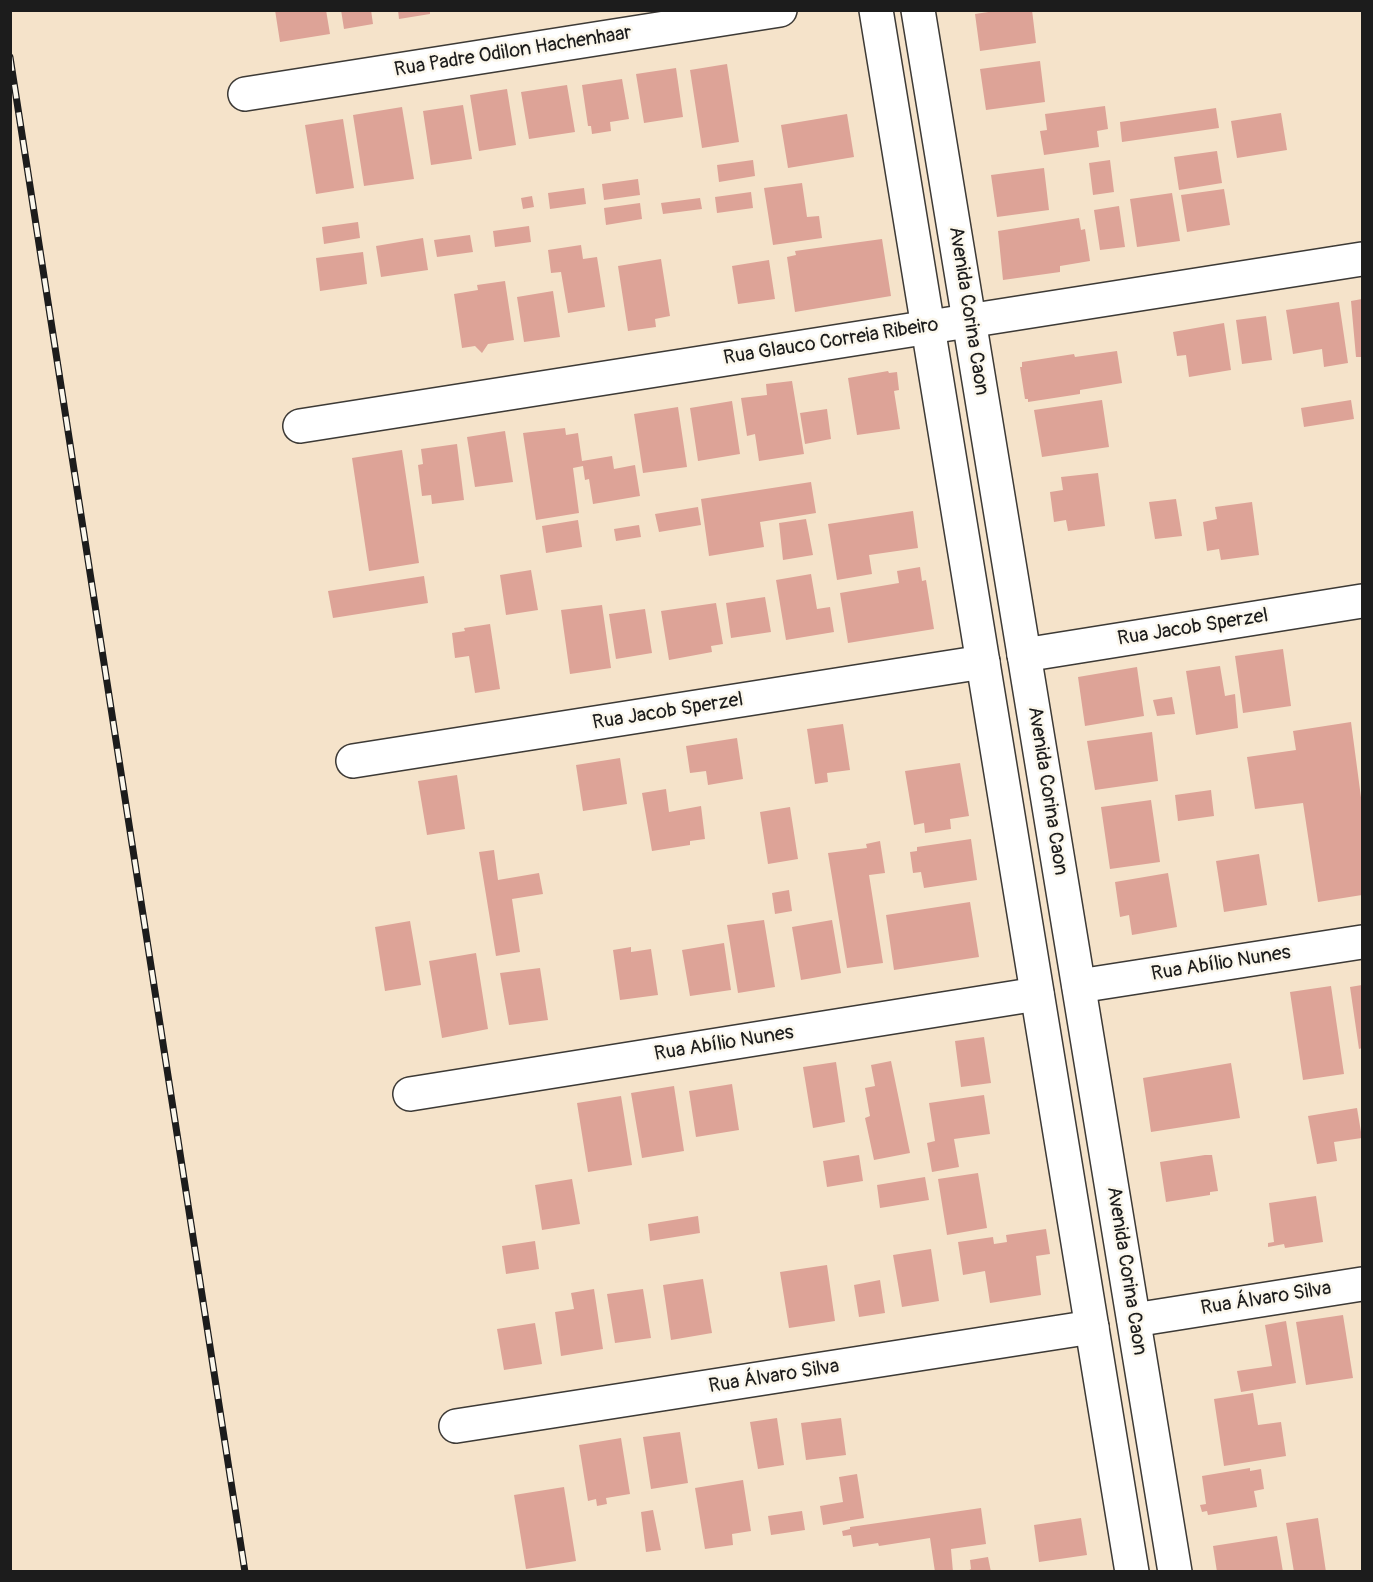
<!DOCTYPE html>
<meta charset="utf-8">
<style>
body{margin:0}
#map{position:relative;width:1373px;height:1582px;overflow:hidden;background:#f5e3ca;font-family:Pangolin,sans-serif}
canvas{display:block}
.frame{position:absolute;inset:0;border:12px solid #1c1c1c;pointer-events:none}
</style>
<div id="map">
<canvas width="1373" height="1582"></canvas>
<div class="frame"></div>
</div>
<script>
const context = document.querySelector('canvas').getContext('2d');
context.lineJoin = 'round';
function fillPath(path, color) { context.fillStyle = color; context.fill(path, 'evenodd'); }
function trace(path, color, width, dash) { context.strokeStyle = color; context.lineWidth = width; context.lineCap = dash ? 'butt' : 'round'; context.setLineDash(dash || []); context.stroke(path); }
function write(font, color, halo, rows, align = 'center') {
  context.font = font + ' Pangolin,sans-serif'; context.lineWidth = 5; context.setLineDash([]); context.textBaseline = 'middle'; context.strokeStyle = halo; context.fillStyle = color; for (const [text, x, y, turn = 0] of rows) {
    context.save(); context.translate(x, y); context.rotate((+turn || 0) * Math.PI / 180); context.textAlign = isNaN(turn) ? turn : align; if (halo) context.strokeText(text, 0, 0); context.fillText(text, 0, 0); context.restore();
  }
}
fillPath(new Path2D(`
 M275,10H326L330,34L280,42Z
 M341,10H371L373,24L344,29Z
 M398,10H430V14L399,19Z
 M1002,10H1032L1036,43L980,51L975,14Z
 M1040,61L1045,102L986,110L980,69Z
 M727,64L739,142L702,148L690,70Z
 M676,68L683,117L644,123L636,74Z
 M622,79L629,119L610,122L611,131L592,134L591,126H588L582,85Z
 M567,85L575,132L529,139L521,92Z
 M507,89L516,145L479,151L470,95Z
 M463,105L472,159L431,165L423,111Z
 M1105,106L1108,129L1097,131L1099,147L1044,155L1040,131L1047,130L1045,114Z
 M402,107L414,179L364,186L353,115Z
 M1216,108L1219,128L1122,142L1120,122Z
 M1281,113L1287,150L1237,158L1231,121Z
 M847,114L854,157L788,168L781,125Z
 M343,119L354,188L316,194L305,125Z
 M1217,151L1222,183L1179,190L1174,157Z
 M753,160L755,176L719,182L717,165Z
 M1110,160L1114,192L1093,195L1089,163Z
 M1044,168L1049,210L997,217L991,175Z
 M638,179L640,195L604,200L602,184Z
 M802,183L807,217L819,216L822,238L773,245L764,188Z
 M584,188L586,204L550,209L548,193Z
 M1224,189L1230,225L1187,232L1181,195Z
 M751,192L753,208L717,213L715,197Z
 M1172,193L1180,241L1137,247L1130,199Z
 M532,196L534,207L523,209L521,198Z
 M700,198L702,209L663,214L661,203Z
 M640,203L642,219L606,225L604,208Z
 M1119,206L1125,247L1100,250L1094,210Z
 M1079,218L1081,230L1085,229L1090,261L1060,266V272L1003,280L998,231Z
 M358,222L360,238L324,244L322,227Z
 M529,226L531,242L495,247L493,231Z
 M470,235L473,252L437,257L434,240Z
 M423,238L428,270L381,277L376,246Z
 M882,239L891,296L795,312L787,257L796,255L795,251Z
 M581,245L583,259L597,257L605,307L568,313L561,272L551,273L548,250Z
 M363,252L367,284L320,291L316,258Z
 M661,259L670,316L655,319L656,327L628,331L618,266Z
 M769,260L775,299L738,304L732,266Z
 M505,281L514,340L488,344L482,353L475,346L462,348L454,294L478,290L477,285Z
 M553,291L560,337L524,342L517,297Z
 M1362,299V357H1356L1351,301Z
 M1339,302L1348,363L1324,367L1322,349L1293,354L1286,310Z
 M1266,316L1272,360L1242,364L1236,320Z
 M1224,323L1231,370L1189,377L1186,355L1177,356L1173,332Z
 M1117,351L1122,383L1080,390V394L1028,402V399H1025L1020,367H1022V362L1074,354L1075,357Z
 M888,371L889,373L897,372L899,390L894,391L900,429L857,435L848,378Z
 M792,381L804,454L759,461L755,434L747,436L741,398L767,395L766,384Z
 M1102,400L1109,447L1042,457L1034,410Z
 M1351,400L1354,419L1304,427L1301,408Z
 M732,401L740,454L698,461L690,408Z
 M678,407L687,467L643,473L634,414Z
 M827,409L831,439L805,444L800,413Z
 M565,428L566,435L578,433L582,461L612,456L614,469L635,465L640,496L593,504L589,479L585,480L583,466L573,468L579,513L536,520L523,433Z
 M505,431L513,482L475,487L467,437Z
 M457,444L464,500L432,504L431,495L422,496L418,465L423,464L421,449Z
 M402,450L419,563L369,571L352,458Z
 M1098,473L1105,526L1068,531L1066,520L1054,522L1050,492L1063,490L1061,477Z
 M811,482L816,513L760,522L764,547L709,556L701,499Z
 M1176,499L1182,536L1155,539L1149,502Z
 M1252,502L1259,555L1221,560L1219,549L1207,551L1203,522L1217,519L1215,507Z
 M698,507L701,525L659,532L655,514Z
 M913,511L918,548L869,555L872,574L837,580L828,524Z
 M806,519L813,555L783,560L779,523Z
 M578,520L582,547L546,553L542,526Z
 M639,525L641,537L616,541L614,529Z
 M920,567L922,581L926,580L934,629L848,643L840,593L899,583L897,571Z
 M531,570L538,610L506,615L500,575Z
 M811,574L817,609L830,607L834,632L786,640L776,580Z
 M424,576L428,603L333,618L328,591Z
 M765,597L771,632L731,638L726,603Z
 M716,603L723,644L711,646L712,652L669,660L661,611Z
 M602,605L611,668L570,674L561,610Z
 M645,609L652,653L616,659L609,614Z
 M490,624L500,689L475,693L469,656L455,658L452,633L465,631L464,628Z
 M1283,649L1291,706L1243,713L1235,656Z
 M1220,666L1225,696L1235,694L1238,728L1196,735L1186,671Z
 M1137,667L1144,716L1085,726L1078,677Z
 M1172,697L1175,714L1157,716L1153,700Z
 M1351,722L1362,805V895L1318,902L1303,803L1255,809L1247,757L1296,750L1293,731Z
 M843,724L850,770L827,773L828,782L815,784L807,729Z
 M1152,732L1158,781L1095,790L1087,741Z
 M737,738L743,779L708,785L706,771L690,773L686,746Z
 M620,758L627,804L583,811L576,765Z
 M960,763L969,816L950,819L951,829L925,833L924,823L914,825L905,771Z
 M457,775L465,829L427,835L418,781Z
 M666,789L669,812L701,806L705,839L690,841V845L652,851L642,793Z
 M1211,790L1214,816L1178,821L1175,795Z
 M1151,800L1160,862L1110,869L1101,807Z
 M790,807L798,859L768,864L760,812Z
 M971,839L977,880L924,888L921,872L913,873L910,852L917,851V847Z
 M880,841L885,873L869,875L883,963L847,968L828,853L867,848L866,844Z
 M494,850L498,880L539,873L543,894L512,899L520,952L496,956L479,852Z
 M1259,854L1267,905L1224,912L1216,861Z
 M1168,873L1177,927L1132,935L1129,915L1120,917L1115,882Z
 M789,890L792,911L775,914L772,893Z
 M970,902L979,957L894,970L886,915Z
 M764,920L775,987L738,993L727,925Z
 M832,920L841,973L801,980L792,927Z
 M410,921L421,985L385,991L375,927Z
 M724,943L731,990L690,996L682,950Z
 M631,947V952L651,949L658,995L620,1000L613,950Z
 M476,953L488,1029L442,1038L429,961Z
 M540,968L548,1020L509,1025L500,973Z
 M1362,985V1048L1359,1049L1350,987Z
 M1331,986L1344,1074L1303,1080L1290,992Z
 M984,1037L991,1083L961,1087L955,1041Z
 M891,1061L910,1153L874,1160L865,1118L870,1116L865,1088L875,1086L871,1065Z
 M836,1062L845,1122L813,1128L803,1067Z
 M1231,1063L1240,1118L1151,1132L1143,1078Z
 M732,1084L739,1130L696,1137L689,1091Z
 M674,1086L684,1151L642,1158L631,1093Z
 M984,1095L990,1134L954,1139L959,1167L932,1172L927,1143L935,1141L929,1103Z
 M621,1096L632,1165L588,1172L577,1103Z
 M1357,1108L1362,1138L1334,1142L1337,1161L1317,1164L1308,1116Z
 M859,1155L863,1181L827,1187L823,1161Z
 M1205,1155H1212L1218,1191L1210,1192V1195L1166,1202L1160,1162Z
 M978,1173L987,1228L947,1235L938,1179Z
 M925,1177L929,1200L880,1208L877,1185Z
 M572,1179L580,1224L542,1230L535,1185Z
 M1316,1196L1323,1242L1285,1248L1284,1244L1268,1247V1243L1274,1242L1269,1203Z
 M698,1216L700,1233L650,1241L648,1224Z
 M1046,1229L1050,1254L1036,1256L1041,1295L990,1303L985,1271L963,1275L958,1242L993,1237L994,1244L1007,1242L1006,1235Z
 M535,1241L539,1269L506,1274L502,1246Z
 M931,1249L939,1301L902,1307L893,1255Z
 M827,1265L835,1321L789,1328L780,1272Z
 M703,1279L712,1333L671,1340L663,1285Z
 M880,1280L885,1313L859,1317L854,1285Z
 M594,1289L603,1349L561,1356L555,1312L574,1309L571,1293Z
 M643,1289L651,1338L615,1343L607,1294Z
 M1343,1315L1353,1378L1306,1385L1296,1322Z
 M1286,1321L1296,1383L1241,1392L1237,1371L1272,1366L1265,1325Z
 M535,1323L542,1364L504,1370L497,1329Z
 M1253,1393L1258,1425L1281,1422L1286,1456L1224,1466L1214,1399Z
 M777,1418L784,1465L758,1469L750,1422Z
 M841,1418L846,1455L806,1460L801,1423Z
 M680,1432L688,1483L651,1489L643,1437Z
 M621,1438L630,1494L606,1498L607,1504L597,1506L596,1499L588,1501L579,1445Z
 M1250,1468V1471L1261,1469L1264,1489L1254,1491L1257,1507L1208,1515L1207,1511L1202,1512L1200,1505L1206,1504L1202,1476Z
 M857,1474L864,1518L823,1525L820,1506L843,1502L839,1477Z
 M743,1480L751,1531L732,1534L733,1545L705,1549L695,1488Z
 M564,1487L576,1561L526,1569L514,1495Z
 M981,1508L986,1544L951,1549L953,1572H935L930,1538L879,1546L878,1543L853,1547L851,1535L843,1536L842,1531L850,1529V1527Z
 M653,1510L661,1550L646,1552L641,1512Z
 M802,1511L805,1530L771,1535L768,1516Z
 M1081,1518L1087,1555L1039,1562L1034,1525Z
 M1318,1518L1326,1572H1294L1286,1523Z
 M1277,1536L1283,1572H1217L1213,1546Z
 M988,1557L991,1572H966L971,1569L970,1560Z`), '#dda397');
const minor = new Path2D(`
 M245,94L780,10
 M300,426L1362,259
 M1024,655L1362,601
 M353,761L983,662
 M1079,986L1362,942
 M410,1094L1037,994
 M1134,1320L1362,1284
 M456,1426L1092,1327`);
const major = new Path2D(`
 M876,10L1132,1572
 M918,10L1175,1572`);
trace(minor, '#3d3a36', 36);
trace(major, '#3d3a36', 36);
trace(minor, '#fff', 33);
trace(major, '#fff', 33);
const rail = new Path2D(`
 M10,57L245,1572`);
trace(rail, '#1c1c1c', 7);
trace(rail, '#fbf7ec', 4.5, [14]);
write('20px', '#1c1c1c', '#fbf7ec', [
 ["Rua Padre Odilon Hachenhaar",513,52,-9],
 ["Avenida Corina Caon",968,311,81],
 ["Rua Glauco Correia Ribeiro",831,342,-9],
 ["Rua Jacob Sperzel",1193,628,-9],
 ["Rua Jacob Sperzel",668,712,-9],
 ["Avenida Corina Caon",1047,791,81],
 ["Rua Abílio Nunes",1221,964,-9],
 ["Rua Abílio Nunes",724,1044,-9],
 ["Avenida Corina Caon",1126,1271,81],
 ["Rua Álvaro Silva",1266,1299,-9],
 ["Rua Álvaro Silva",774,1377,-9]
]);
</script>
